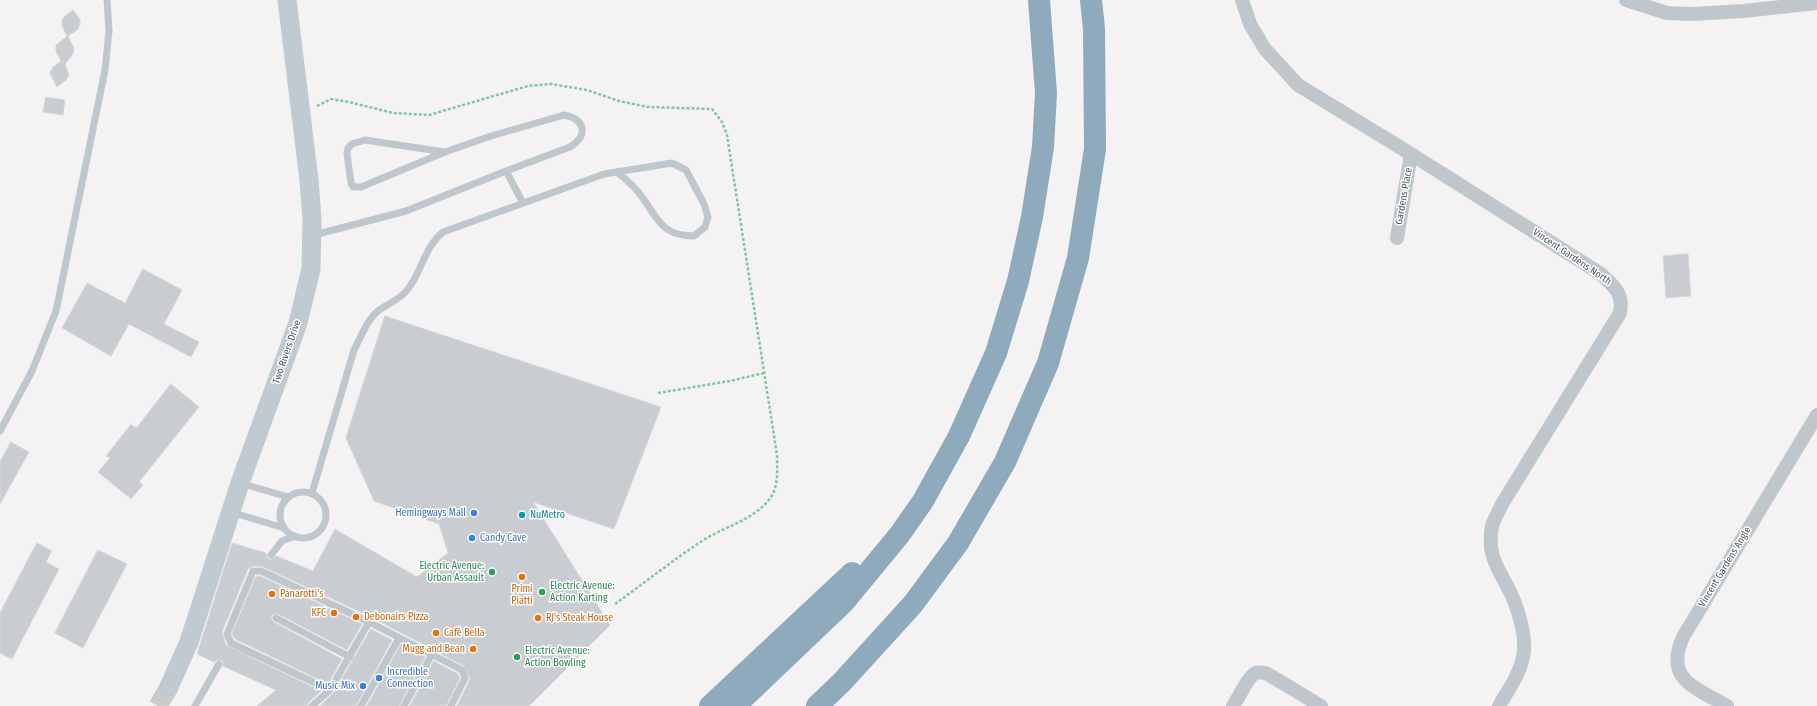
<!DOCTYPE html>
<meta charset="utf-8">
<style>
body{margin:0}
canvas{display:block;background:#f4f2f2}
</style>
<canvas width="1817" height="706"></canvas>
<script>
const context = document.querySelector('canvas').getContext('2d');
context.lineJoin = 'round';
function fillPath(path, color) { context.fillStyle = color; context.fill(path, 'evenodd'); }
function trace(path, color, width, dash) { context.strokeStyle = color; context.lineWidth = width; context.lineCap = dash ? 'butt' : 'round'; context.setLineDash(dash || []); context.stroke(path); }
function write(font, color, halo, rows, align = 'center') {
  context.font = font + ' "Fira Sans Condensed",sans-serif'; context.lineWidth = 3; context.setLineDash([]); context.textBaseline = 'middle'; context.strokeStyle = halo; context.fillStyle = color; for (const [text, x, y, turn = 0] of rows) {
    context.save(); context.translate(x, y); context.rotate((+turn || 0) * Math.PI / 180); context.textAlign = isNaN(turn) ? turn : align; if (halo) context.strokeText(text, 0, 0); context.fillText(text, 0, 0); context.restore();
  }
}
const building = new Path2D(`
 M73,10L80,19V25L77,30L68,36L74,48L73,54L65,64L69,75L66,80L57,87L50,73L53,67L61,61L56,52V45L67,36L62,26V19Z
 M46,97L65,100L63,115L43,112Z
 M1688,254L1691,296L1666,298L1663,256Z
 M143,269L182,290L164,324L199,342L191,357L129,324L111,356L62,328L87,283L125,303Z
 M385,316L661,407L614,529L533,502L610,625L529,706H457L470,679L464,666L371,617L261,566H253L248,569L222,632L226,645L321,691L309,702L307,706H257L276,690L223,666V662L221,660H217L214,662L197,654L232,543L266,553L267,557L270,560L276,556L313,571L335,529L417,577L448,553L439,524L374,501L346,438Z
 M171,384L199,407L139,482L143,485L131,499L98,472L110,458L106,456L131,424L136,428Z
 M11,442L29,452L0,504V462Z
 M37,543L52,551L46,562L59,569L12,659L0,653V613Z
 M98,550L127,564L83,648L55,633Z
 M256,576H260L362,624L347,650L278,614L272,615L271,619L274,622L342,659L328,684L235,639L232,634Z
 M371,629L392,640L356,706H320L334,692Z
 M401,644L425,657L399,706H367Z
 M434,661L458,674L460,678L446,706H410Z`);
fillPath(building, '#c9cdd1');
trace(building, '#d6d9dc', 1);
trace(new Path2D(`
 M158,706L168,689`), '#cacbcd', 19, [19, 10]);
trace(new Path2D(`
 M317,106L331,99L349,102L393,113L429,115L528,86L551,84L587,90L619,101L648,107L712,109L722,122L727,135L777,455C777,468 779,485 771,497C755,520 725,526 702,541C672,561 644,583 615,604
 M658,393L730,381L764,373`), '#80c89c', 2.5, [3, 2]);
trace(new Path2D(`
 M445,152L365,140L352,144L348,148L347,154L351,183L353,187H361L445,152L491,136L564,115C585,119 589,135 570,147L506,171
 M314,235L406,211L506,171L523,203
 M0,431L32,371L56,311L105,70L109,31L107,0
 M240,483L288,497
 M280 515a23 23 0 1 1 46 0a23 23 0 1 1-46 0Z
 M312,493L354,350C361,337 367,320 378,311C388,303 400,300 408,289C422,271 424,248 443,232L604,174L672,163L686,170L704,204L708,217L705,227L694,236C662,236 658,219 642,197C636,188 627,180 618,173
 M231,512L284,528
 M271,555L282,541L295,536
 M276,618L350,657
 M369,622L462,670L465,678L451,706
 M195,706L219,664
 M312,706L330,690L369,622L261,571H253L227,634L231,643L330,690
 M361,706L399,638
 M404,706L432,654`), '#bfc7cd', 7);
trace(new Path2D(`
 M1242,0L1250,24L1265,49L1298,85L1411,154L1601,274C1614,286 1624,294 1620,313L1502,504C1499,511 1494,519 1492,526C1485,563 1506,575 1516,606C1521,620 1525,636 1524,651C1522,671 1509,689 1499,706
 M1626,0L1667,13L1692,14L1744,11L1817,3
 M1397,238L1411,154
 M1233,706C1238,699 1249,675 1256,673C1259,672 1263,673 1266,673L1321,706
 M1727,706C1695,687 1664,680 1683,637L1817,415`), '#bfc7cd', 14);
trace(new Path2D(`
 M168,689L189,642L240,483L298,323L311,269L312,220L309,180L287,0`), '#bfcad1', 19);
trace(new Path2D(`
 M710,706L852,573
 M735,706L844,602L900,534L923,501L959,436L996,353L1018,281L1032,217L1043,147L1046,93L1039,0
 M817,706L842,682L913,604L958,543L1005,462L1048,363L1078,258L1095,149L1094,29L1091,0`), '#8eaabc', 22);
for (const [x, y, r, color] of [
 [474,513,4,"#3f7fe0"],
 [522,515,4,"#0f9aa8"],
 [472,538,4,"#3f7fe0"],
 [492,572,4,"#2e9e5b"],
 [522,577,4,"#e8710a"],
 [542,592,4,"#2e9e5b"],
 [272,594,4,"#e8710a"],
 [334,613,4,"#e8710a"],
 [356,617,4,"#e8710a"],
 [538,618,4,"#e8710a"],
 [436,633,4,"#e8710a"],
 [473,649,4,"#e8710a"],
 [517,657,4,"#2e9e5b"],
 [379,678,4,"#3f7fe0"],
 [363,686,4,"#3f7fe0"]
]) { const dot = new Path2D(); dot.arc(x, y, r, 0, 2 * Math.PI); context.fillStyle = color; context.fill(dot); trace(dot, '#fff', 1.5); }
write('10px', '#4b575e', '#fff', [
 ["Gardens Place",1404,196,-80],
 ["Vincent Gardens North",1572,257,34],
 ["Two Rivers Drive",287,352,-71],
 ["Vincent Gardens Angle",1725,567,-59]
]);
write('10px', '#366cbe', '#fff', [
 ["Hemingways Mall",466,513],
 ["Candy Cave",480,538,"left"],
 ["Incredible",387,672,"left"],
 ["Connection",387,684,"left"],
 ["Music Mix",355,686]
], 'right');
write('10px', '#0d838f', '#fff', [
 ["NuMetro",530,515]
], 'left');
write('10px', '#27864d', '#fff', [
 ["Electric Avenue:",484,566,"right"],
 ["Urban Assault",484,578,"right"],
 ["Electric Avenue:",550,586],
 ["Action Karting",550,598],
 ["Electric Avenue:",525,651],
 ["Action Bowling",525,663]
], 'left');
write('10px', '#c56008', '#fff', [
 ["Primi",522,589,"center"],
 ["Piatti",522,601,"center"],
 ["Panarotti's",280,594],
 ["KFC",326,613,"right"],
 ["Debonairs Pizza",364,617],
 ["RJ's Steak House",546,618],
 ["Café Bella",444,633],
 ["Mugg and Bean",465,649,"right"]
], 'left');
</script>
